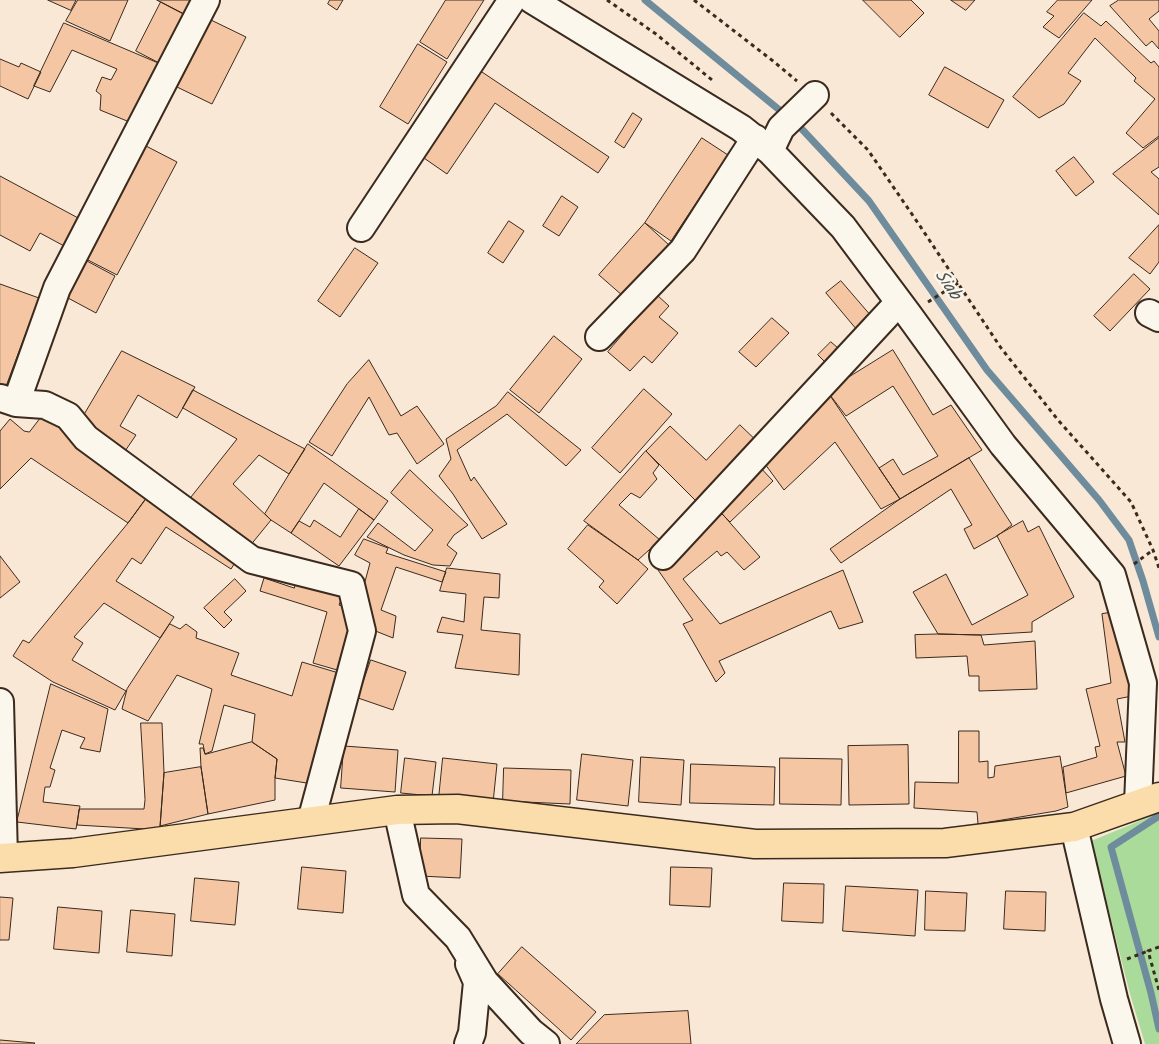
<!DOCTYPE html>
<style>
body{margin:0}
canvas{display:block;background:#f9e8d6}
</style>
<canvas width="1159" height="1044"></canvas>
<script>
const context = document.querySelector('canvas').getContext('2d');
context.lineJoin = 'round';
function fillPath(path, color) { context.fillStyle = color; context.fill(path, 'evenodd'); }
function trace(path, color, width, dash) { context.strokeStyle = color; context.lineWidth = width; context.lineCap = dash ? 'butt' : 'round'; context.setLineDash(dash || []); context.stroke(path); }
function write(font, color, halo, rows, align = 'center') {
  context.font = font + ' Kalam,sans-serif'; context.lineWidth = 4.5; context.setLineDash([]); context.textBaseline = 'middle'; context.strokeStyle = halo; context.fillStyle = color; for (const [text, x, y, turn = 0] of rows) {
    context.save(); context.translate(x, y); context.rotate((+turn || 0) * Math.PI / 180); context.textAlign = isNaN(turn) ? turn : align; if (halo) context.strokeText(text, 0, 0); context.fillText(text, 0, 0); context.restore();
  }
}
fillPath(new Path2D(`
 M1159,813V1044H1145L1130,994L1091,841Z`), '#abdb9b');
trace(new Path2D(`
 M645,0L799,126L869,201L987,370L1099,500L1129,540L1143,581L1159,637
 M1159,816L1111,847L1151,993L1159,1029`), '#6f8c9d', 7);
const building = new Path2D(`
 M48,0H76L71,10Z
 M78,0H128L110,41L66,21Z
 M157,0H196L188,16Z
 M330,0H343L337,10L328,4Z
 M446,0H484L447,59L420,42Z
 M863,0H911L924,13L900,37Z
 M951,0H975L966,10Z
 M1058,0H1092L1059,38L1043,27L1054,16L1047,12Z
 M1119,0H1159V11L1149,19L1159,31V49L1152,41L1146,46L1110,6Z
 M161,2L188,16L163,65L136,51Z
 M1084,13L1101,26L1106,21L1151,63L1154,61L1159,67V136L1143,148L1126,133L1155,99L1134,81L1136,78L1095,38L1068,73L1081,81L1064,104L1039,118L1013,97Z
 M211,20L246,37L212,104L177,87Z
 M64,23L163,65L132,123L100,110L101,95L96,91L102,77L111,80L117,69L72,50L50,92L34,86Z
 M418,44L447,62L408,124L380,107Z
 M0,59L19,67L21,63L41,72L28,99L0,86Z
 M945,67L1004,100L988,128L929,95Z
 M479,70L609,157L598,173L495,103L447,174L421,156Z
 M633,113L642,119L624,148L615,142Z
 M702,138L728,155L671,241L645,223Z
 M1159,138V167L1151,172L1159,179V215L1113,174Z
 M146,146L177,162L117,275L86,259Z
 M1074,157L1094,182L1076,196L1056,171Z
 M0,176L80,219L66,247L40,233L30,251L0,235Z
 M562,196L578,207L559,236L543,226Z
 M509,221L524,231L503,263L488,253Z
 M645,223L669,245L623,296L599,275Z
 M1159,225V262L1150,274L1129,258Z
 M355,248L378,263L340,317L318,301Z
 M87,261L115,276L96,313L68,298Z
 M1134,274L1150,289L1110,331L1094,316Z
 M841,281L872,317L857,330L826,293Z
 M0,284L39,298L5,389L0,387Z
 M657,295L669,306L659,317L678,333L652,363L644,356L630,371L608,352Z
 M772,318L789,333L756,367L739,352Z
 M554,336L582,359L539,413L510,390Z
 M831,342L838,348L825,362L818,355Z
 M893,350L933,415L951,405L982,450L900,499L879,468L893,459L903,475L938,456L893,386L846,416L827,391Z
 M122,351L195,387L177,418L138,395L120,426L136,435L121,457L80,422Z
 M369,360L401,416L417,406L444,444L417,464L397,433L389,435L369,397L332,456L309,442L347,384Z
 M644,389L672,414L620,473L592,448Z
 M193,390L305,449L289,474L259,455L233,484L271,520L245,552L187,502L237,439L183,408Z
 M508,392L581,450L566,466L507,414L457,450L471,481L474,477L507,524L482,539L453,494L439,476L451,459L446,439L496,406Z
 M829,394L879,468L900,499L881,509L835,442L784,490L765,464L818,410L817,403Z
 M43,415L54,421L151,492L128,523L31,458L0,489V431L10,419L24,431L29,432Z
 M740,425L760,444L700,505L646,451L670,426L706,460Z
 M308,444L388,501L374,520L324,483L291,533L271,520L265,514Z
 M646,451L659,465L653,473L657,479L640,498L631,493L619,505L660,540L638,560L584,521Z
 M969,458L1012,525L997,536L974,549L964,529L972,525L951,489L841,563L830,549L900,499Z
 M757,464L773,481L730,522L714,506Z
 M410,470L468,525L454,535L447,545L457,553L450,566L433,565L404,555L367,537L378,523L415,551L433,530L391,493Z
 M151,492L238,558L231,569L166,527L141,564L132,558L116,581L174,617L160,638L104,603L74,637L83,643L72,660L126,691L115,710L53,682L13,656L23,640L29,643L128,523Z
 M359,509L374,520L339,566L291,533L299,521L310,527L314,520L340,537Z
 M718,509L760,557L744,570L727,552L721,556L717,551L683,579L720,624L843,570L863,622L839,629L831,611L719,661L725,673L716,682L683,624L693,620L658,570L707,525Z
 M1023,521L1028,532L1039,526L1074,597L1032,622V632L981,635L938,634L913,592L946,574L972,625L1028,595L997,536Z
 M588,525L638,560L648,569L617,604L599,587L604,581L568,549Z
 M364,539L388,548L386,553L446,572L442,582L396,567L381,610L396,616L393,638L368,628L363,589L370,563L355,555Z
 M0,556L20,582L0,598Z
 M447,568L500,574L499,598L484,597L481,630L520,634L519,675L455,668L463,635L437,632L442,617L464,622L466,594L440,591Z
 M297,577L344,592L339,605L352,609L344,672L313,663L327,612L260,591L264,578L294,588Z
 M235,579L246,591L224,612L232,620L224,628L204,608Z
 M1116,612L1132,696L1117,699L1125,742H1117L1126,776L1066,793L1063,767L1097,757L1095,747L1100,746L1086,689L1111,683L1102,614Z
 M170,624L180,629L186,624L197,632L196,638L239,653L231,675L292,696L302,662L342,674L313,784L275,778L277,759L252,742L255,714L224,705L212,751L205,754L203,744H199L212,689L177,675L148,721L122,709L127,689Z
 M938,634L981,635L984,645L1035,641L1037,689L979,691V676H969L967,656L916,658L915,635Z
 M371,660L406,672L393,710L358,698Z
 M51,684L108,709L100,752L80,748L85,738L62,730L50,768L55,770L50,787H45L43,802L80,806L76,829L17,822Z
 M141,723H162L164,773L160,828L145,829L77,825L79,809H144L145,800Z
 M959,731H979V762L988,761V778L994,777L995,766L1060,756L1068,807L1056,811L978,824L977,812L914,808L915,782L958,783Z
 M252,742L277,759L275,778V800L208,814L201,767L200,748H203L205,754Z
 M908,745L909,804L849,805L848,746Z
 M344,746L398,750L395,792L341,788Z
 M582,754L633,760L628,806L577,800Z
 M641,757L684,760L681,805L639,802Z
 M405,758L436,762L432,796L401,793Z
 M443,758L497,764L493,803L439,798Z
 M780,758L842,759L841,805L780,804Z
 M691,764L775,767L774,805L690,803Z
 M201,767L208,814L160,826L164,773Z
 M504,768L571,770L570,804L503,801Z
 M421,838L462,839L460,878L420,876Z
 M302,867L346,871L343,913L298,909Z
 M671,867L712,868L710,907L670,905Z
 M195,878L239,882L235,925L191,921Z
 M784,883L824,884L823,923L782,921Z
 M846,886L918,890L915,936L843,931Z
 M926,891L967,893L965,931L925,930Z
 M1006,891L1046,892L1045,931L1004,929Z
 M0,897L13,898L9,940H0Z
 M58,907L102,911L99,953L54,949Z
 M131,910L175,914L172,956L127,952Z
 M522,947L596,1012L571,1040L498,974Z
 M688,1011L691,1044H576L604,1015Z
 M0,1040L35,1043L34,1044H0Z`);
fillPath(building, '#f4c6a3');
trace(building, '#3b2a1e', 1);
const minor = new Path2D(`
 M532,0L741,128L770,151L843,227L908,314L1003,445L1112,575L1143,683L1138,804
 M770,151L781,128L815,95
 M361,228L512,0
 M1149,313L1159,318
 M599,337L683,250L755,138
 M1,398L16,403L57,288L206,0
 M16,403L45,405L68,416L86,438L252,560L351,585L362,631L311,821
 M663,556L899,302
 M0,702L4,858
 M397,810L416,895L458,938L485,982L531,1032L546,1044
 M1074,827L1114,999L1127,1044
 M468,1044L472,1033L477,982L469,964`);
const major = new Path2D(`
 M0,858L73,853L397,810L457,809L755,844L945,843L1074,827L1159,797`);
trace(minor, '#3b2a1e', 30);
trace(major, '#3b2a1e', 31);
trace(new Path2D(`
 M607,0L656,34L712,80
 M694,0L773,61L797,81
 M831,113L868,150L918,223L1001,348L1058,420L1131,502L1153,550L1159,568
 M928,302L958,283
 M1134,564L1153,550
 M1159,947L1148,951L1159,990
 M1127,959L1148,951`), '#3b2a1e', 3, [4, 4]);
trace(minor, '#fbf7ec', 26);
trace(major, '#fbddab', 28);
write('italic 18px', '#515353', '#fbf7ec', [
 ["Siab",946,286,55]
]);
</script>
